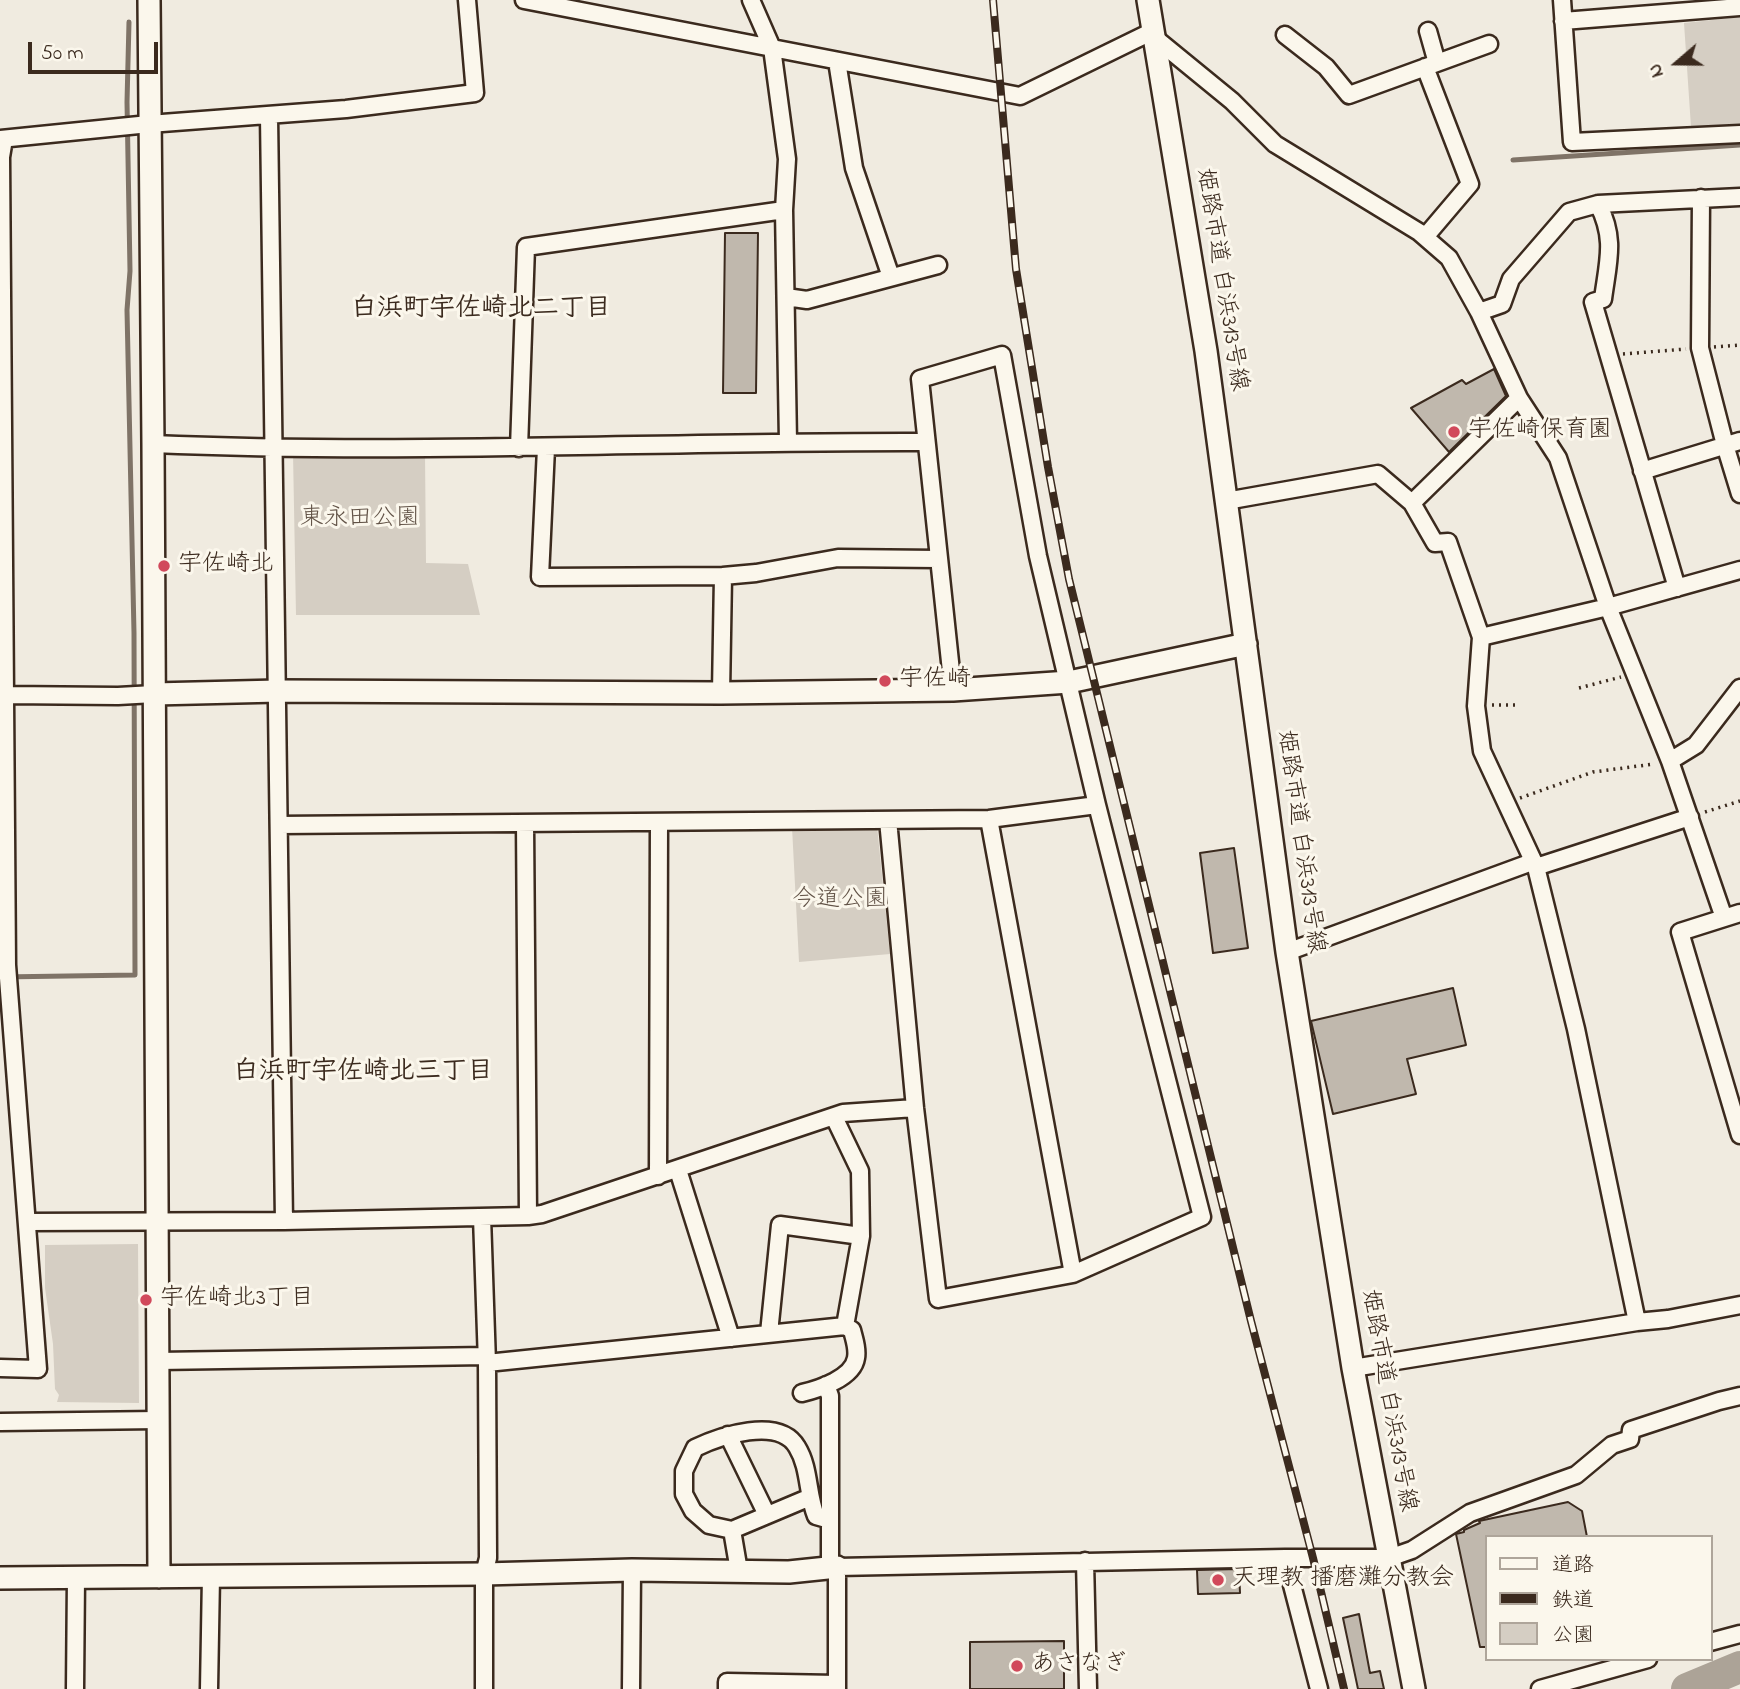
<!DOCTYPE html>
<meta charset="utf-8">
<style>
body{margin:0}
#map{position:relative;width:1740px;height:1689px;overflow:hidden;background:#f0ebe0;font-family:"Indie Flower","Klee One",sans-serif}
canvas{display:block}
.legend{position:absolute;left:1485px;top:1535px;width:228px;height:126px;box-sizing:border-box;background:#fbf7ec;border:2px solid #aea59a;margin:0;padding:9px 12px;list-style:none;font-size:21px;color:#3b2a1e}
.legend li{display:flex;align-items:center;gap:14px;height:35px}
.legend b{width:35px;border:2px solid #aea59a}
.north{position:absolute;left:1642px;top:28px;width:70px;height:70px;-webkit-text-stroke:5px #fbf7ec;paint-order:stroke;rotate:250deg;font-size:19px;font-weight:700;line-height:28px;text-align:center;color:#3b2a1e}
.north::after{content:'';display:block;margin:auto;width:24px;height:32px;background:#3b2a1e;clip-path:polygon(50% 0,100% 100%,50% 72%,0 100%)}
.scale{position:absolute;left:28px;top:42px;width:130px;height:32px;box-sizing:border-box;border:4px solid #3b2a1e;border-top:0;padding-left:9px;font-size:21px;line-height:24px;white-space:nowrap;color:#3b2a1e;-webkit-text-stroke:5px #fbf7ec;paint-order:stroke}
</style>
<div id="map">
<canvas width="1740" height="1689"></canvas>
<ul class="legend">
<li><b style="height:9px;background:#fbf7ec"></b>道路</li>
<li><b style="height:9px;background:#3b2a1e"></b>鉄道</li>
<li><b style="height:19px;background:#d5cec3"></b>公園</li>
</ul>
<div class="north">N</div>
<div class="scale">50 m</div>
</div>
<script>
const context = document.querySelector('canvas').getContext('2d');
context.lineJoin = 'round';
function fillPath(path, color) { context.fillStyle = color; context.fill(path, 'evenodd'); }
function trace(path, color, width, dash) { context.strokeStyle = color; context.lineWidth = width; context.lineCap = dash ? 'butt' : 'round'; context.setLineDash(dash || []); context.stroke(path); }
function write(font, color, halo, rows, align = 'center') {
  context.font = font + ' "Indie Flower","Klee One",sans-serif'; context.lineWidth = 6; context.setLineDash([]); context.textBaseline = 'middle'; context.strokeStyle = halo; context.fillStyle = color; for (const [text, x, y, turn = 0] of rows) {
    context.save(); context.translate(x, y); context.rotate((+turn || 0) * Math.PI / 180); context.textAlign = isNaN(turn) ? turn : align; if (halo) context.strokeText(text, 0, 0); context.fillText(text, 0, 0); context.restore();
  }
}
fillPath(new Path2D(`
 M1740,17V124L1691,127L1684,23Z
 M293,453L425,454L426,563L468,564L480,615H296Z
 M877,826L890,954L799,962L792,827Z
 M138,1244L139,1403L57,1402L59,1395L55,1389L53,1344L45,1288V1245Z`), '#d5cec3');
trace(new Path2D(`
 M1513,160L1740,145
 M0,977L135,975L134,633L127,310L130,271L127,102L129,22`), '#7f7367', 5);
trace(new Path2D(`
 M1687,1689L1740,1667`), '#aca397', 32);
const building = new Path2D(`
 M725,233H758L756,393H723Z
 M1494,369L1506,396L1449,452L1411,408L1462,380L1466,384Z
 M1234,848L1248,948L1213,953L1200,853Z
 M1453,988L1466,1045L1407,1059L1416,1094L1333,1114L1311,1021Z
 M1568,1502L1582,1511L1587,1537H1486V1647H1480L1456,1534L1464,1532V1530L1480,1523L1479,1521Z
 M1239,1569L1240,1593L1198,1594L1197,1570Z
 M1359,1614L1370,1673L1380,1671L1384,1689H1358L1343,1618Z
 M1064,1641V1689H970V1642Z`);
fillPath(building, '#c0b8ad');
trace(building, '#3b2a1e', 2);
const street = new Path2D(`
 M524,0L1020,96L1153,31
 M751,0L772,48L787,159L784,210L788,442
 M1562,0L1572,142L1740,134
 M1563,21L1740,7
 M1428,31L1437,63
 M1285,35L1326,67L1349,95L1489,44
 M1155,38L1232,101L1275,144L1419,232L1449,258L1479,312L1519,398L1558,458L1608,607L1670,761L1724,918
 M837,61L854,168L891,277
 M269,116L284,1221
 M0,139L149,124L346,109L475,93L467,0
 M1701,198L1700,348L1725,445L1740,494
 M1598,204C1616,239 1608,261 1603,299L1593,302L1677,588
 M1425,237L1470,184L1425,67
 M786,297L807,300L938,265
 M1479,312L1502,304L1511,279L1569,212L1598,204L1740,197
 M153,444C411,455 668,441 925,442
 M519,448L526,247L784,210
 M546,448L540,577L723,576L721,693
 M1642,471L1740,441
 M1226,501L1378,474L1412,503L1435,543L1448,542L1481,637L1476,706L1482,751L1536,867L1576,1029L1637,1322
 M1412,503L1519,398
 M723,576L756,573L838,558L938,559
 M1481,637L1608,607L1740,570
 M5,695L118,696L154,694
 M1670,761L1696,745L1740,688
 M989,819L1073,1274
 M888,820L915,1108L938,1299L1073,1274L1202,1217L1097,805L1038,556L1002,355L920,379L953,690
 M525,823L528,1216
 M279,825L989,819L1097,805
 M1536,867L1690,817
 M1740,913L1680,932L1740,1135
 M1287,952L1532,862
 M678,1170L731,1338
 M658,1176L659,822
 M482,1217L487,1363L488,1558L484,1574V1689
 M27,1222L284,1221L528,1216L542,1214L843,1113L915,1108
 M769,1333L780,1225L861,1236
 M158,1361L486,1356
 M487,1363L845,1326L861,1236L860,1171L834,1117
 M0,1368L38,1369L7,965L1,157L4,139
 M1353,1368L1637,1322L1668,1319L1740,1305
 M826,1385L830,1396V1567
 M802,1393C819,1389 853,1378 856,1358C858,1348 854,1339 852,1330L845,1326
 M0,1422L158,1420
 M728,1435L767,1515
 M808,1498L732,1530L709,1525L693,1511L684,1494V1471L695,1448C720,1436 779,1416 797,1447C810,1468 807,1494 816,1516L830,1520
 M732,1530L739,1571
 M1285,1558L1319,1689
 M1085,1561L1088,1689
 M1710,1642L1740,1634
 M75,1689L76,1577
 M209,1689L211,1576
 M631,1689L632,1570
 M727,1689V1682L837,1684
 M837,1689V1567L1285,1558H1389L1412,1550L1470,1513L1576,1475L1612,1445L1630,1439L1631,1430L1719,1401L1740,1396
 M1540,1689L1648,1659`);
const secondary = new Path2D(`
 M149,0L153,444L159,1577
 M1148,0L1206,351L1287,952L1353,1368L1414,1689
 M154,694L278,691L721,693L953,690L1069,682L1246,644
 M0,1578L484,1574L632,1570L789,1572L837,1567`);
trace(street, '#3b2a1e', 21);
trace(secondary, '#3b2a1e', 26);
trace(new Path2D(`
 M1714,347L1740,345
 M1623,354L1686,349
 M1579,688L1621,677
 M1492,705H1516
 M1520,798L1593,772L1654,764
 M1705,812L1740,801`), '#3b2a1e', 3.5, [2, 5]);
trace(street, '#fbf7ec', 16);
trace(secondary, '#fbf7ec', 21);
const rail = new Path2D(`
 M993,0L1016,269L1048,467L1069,579L1251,1321L1313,1558L1344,1689`);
trace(rail, '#3b2a1e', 8);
trace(rail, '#fbf7ec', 5, [16]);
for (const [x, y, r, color] of [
 [1454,432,7,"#d1495b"],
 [164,566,7,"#d1495b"],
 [885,681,7,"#d1495b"],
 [146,1300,7,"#d1495b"],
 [1218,1580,7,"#d1495b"],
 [1017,1666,7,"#d1495b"]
]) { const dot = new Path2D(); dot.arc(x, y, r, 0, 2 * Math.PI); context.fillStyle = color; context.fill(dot); trace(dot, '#fbf7ec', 2.5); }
write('24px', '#3b2a1e', '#fbf7ec', [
 ["姫路市道 白浜313号線",1220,280,81],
 ["姫路市道 白浜313号線",1299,842,82],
 ["姫路市道 白浜313号線",1387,1401,80]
]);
write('24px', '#3b2a1e', '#fbf7ec', [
 ["宇佐崎保育園",1468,432],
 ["宇佐崎北",178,566],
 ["宇佐崎",899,681],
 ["宇佐崎北3丁目",160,1300],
 ["天理教 播磨灘分教会",1232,1580],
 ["あさなぎ",1031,1666]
], 'left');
write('24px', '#625347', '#fbf7ec', [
 ["東永田公園",360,520],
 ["今道公園",840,901]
]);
write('bold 26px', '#3b2a1e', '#fbf7ec', [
 ["白浜町宇佐崎北二丁目",481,311],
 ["白浜町宇佐崎北三丁目",363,1074]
]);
</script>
